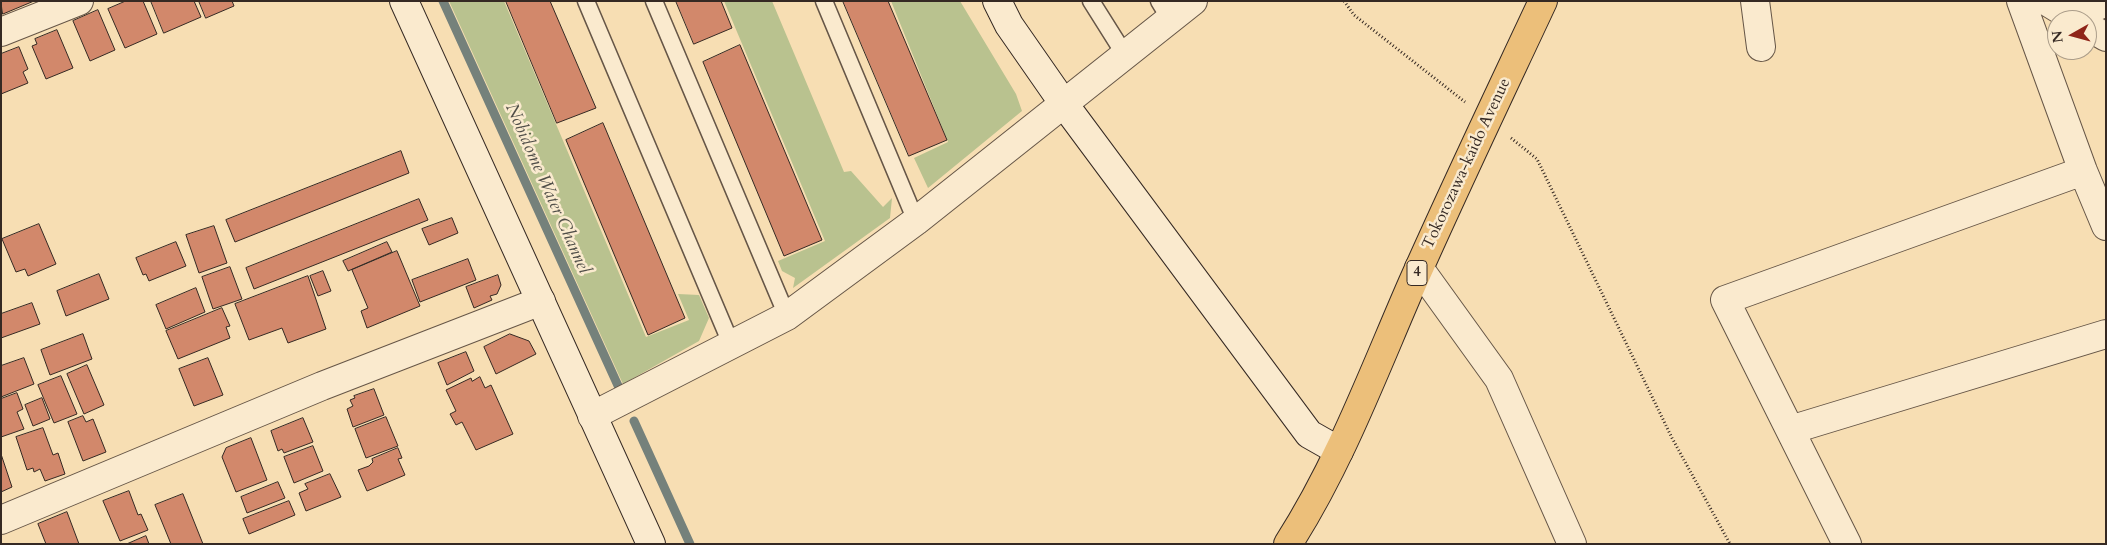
<!DOCTYPE html>
<style>
body{margin:0}
#map{position:relative;width:2107px;height:545px;overflow:hidden;background:#f7deb3;font-family:Cardo,serif}
canvas{display:block}
.frame{position:absolute;inset:0;border:2px solid #352923;pointer-events:none}
.north{position:absolute;left:2047px;top:10px;width:50px;height:50px;box-sizing:border-box;background:#faeace;border:1px solid #ab9d8a;border-radius:50%;rotate:263deg;font-size:14px;font-weight:700;line-height:20px;text-align:center;color:#352923}
.north::after{content:'';display:block;margin:auto;width:18px;height:22px;background:#8f2418;clip-path:polygon(50% 0,100% 100%,50% 72%,0 100%)}
</style>
<div id="map">
<canvas width="2107" height="545"></canvas>
<div class="frame"></div>
<div class="north">N</div>
</div>
<script>
const context = document.querySelector('canvas').getContext('2d');
context.lineJoin = 'round';
function fillPath(path, color) { context.fillStyle = color; context.fill(path, 'evenodd'); }
function trace(path, color, width, dash) { context.strokeStyle = color; context.lineWidth = width; context.lineCap = dash ? 'butt' : 'round'; context.setLineDash(dash || []); context.stroke(path); }
function write(font, color, halo, rows, align = 'center') {
  context.font = font + ' Cardo,serif'; context.lineWidth = 5; context.setLineDash([]); context.textBaseline = 'middle'; context.strokeStyle = halo; context.fillStyle = color; for (const [text, x, y, turn = 0] of rows) {
    context.save(); context.translate(x, y); context.rotate((+turn || 0) * Math.PI / 180); context.textAlign = isNaN(turn) ? turn : align; if (halo) context.strokeText(text, 0, 0); context.fillText(text, 0, 0); context.restore();
  }
}
fillPath(new Path2D(`
 M449,1H504L646,337L689,320L678,294L699,295L709,318L699,341L623,384Z
 M724,1H772L844,172L851,171L883,207L892,198L890,218L793,288L795,278L782,271L778,261L825,241Z
 M891,1H960L1016,94L1022,111L928,188L914,158L948,142Z`), '#b9c28f');
trace(new Path2D(`
 M443,1L620,390
 M634,421L690,544`), '#75817b', 9);
const building = new Path2D(`
 M1,1H34L3,14Z
 M126,1H143L157,34L125,48L108,9Z
 M151,1H194L201,17L164,33Z
 M199,1H232L234,6L206,18Z
 M506,1H550L596,108L557,123Z
 M676,1H721L732,28L694,44Z
 M843,1H888L947,140L909,156Z
 M98,10L115,50L90,61L73,21Z
 M57,30L73,68L46,79L32,46L37,44L35,39Z
 M740,45L822,240L784,256L703,62Z
 M19,47L28,69L23,72L28,83L1,94V54Z
 M603,123L685,318L648,335L566,140Z
 M401,151L409,173L235,242L226,220Z
 M419,199L428,220L254,289L246,268Z
 M452,218L458,233L429,245L422,229Z
 M39,224L56,264L28,276L25,269L16,272L2,239Z
 M214,226L227,263L199,273L186,235Z
 M176,242L186,266L149,281L146,274L143,275L136,258Z
 M387,242L392,252L348,271L343,261Z
 M397,251L420,306L367,328L361,311L368,308L352,270Z
 M468,259L476,280L420,302L412,280Z
 M230,267L242,299L213,309L202,277Z
 M323,271L331,291L318,296L310,276Z
 M99,274L109,299L66,316L57,291Z
 M498,275L501,285L497,294L490,296L492,300L474,308L466,287Z
 M308,276L326,329L288,343L282,328L249,340L235,304Z
 M196,288L205,312L166,329L156,305Z
 M32,303L40,324L1,338V314Z
 M222,308L230,326L226,327L230,338L178,359L166,331Z
 M83,334L92,359L50,375L41,350Z
 M510,334L529,341L536,354L496,374L484,347Z
 M466,352L474,371L447,385L438,363Z
 M24,358L34,384L1,397V366Z
 M208,358L223,395L194,406L179,369Z
 M87,365L104,405L84,414L67,374Z
 M61,376L77,414L54,423L38,385Z
 M480,377L485,388L491,385L513,434L476,450L462,422L456,425L450,414L456,411L446,390L471,378L472,381Z
 M374,389L384,415L353,427L347,409L353,406L350,400L355,398L354,396Z
 M17,393L23,409L17,412L24,429L1,437V399Z
 M42,398L50,419L33,426L25,405Z
 M83,416L86,422L93,419L106,452L83,461L68,422Z
 M386,417L398,446L366,458L355,429Z
 M303,418L313,442L284,453L282,449L278,451L271,431Z
 M43,428L53,455L58,453L65,474L45,481L40,469L34,472L33,468L27,470L16,437Z
 M251,438L267,480L236,492L222,457L226,448Z
 M313,446L323,471L294,483L284,457Z
 M398,448L402,458L398,459L405,475L367,491L358,470L369,466L373,462L372,459Z
 M1,454L12,487L1,492Z
 M330,474L341,497L306,511L299,493L308,489L305,484Z
 M278,482L285,498L247,513L241,497Z
 M129,491L138,515L141,514L148,530L120,541L103,501Z
 M183,494L203,544H171L155,505Z
 M289,501L295,515L249,534L243,519Z
 M67,512L79,544H46L38,524Z
 M146,536L149,544H127Z`);
fillPath(building, '#d2886b');
trace(building, '#352923', 1);
const lane = new Path2D(`
 M586,1L732,346
 M654,1L787,316
 M824,1L916,221
 M1091,1L1125,55
 M1159,1L1170,19`);
const street = new Path2D(`
 M1755,1L1761,47
 M2021,1L2083,171L2106,226
 M2046,1L2077,20
 M2073,17L2106,2
 M2087,26L2106,37
 M1,32L79,1
 M1419,268L1499,379L1572,544
 M592,416L787,316L916,221L1193,1
 M1790,430L2106,334
 M1,520L322,386L541,301
 M1847,544L1725,300L2083,171`);
const secondary = new Path2D(`
 M404,1L651,544
 M997,1L1009,25L1064,104L1309,434L1339,451`);
const primary = new Path2D(`
 M1288,544C1340,463 1374,371 1412,284C1454,189 1499,95 1543,1`);
trace(lane, '#665647', 19);
trace(street, '#665647', 30);
trace(secondary, '#352923', 30);
trace(primary, '#352923', 30);
trace(new Path2D(`
 M1344,1L1354,15L1465,102
 M1511,138L1537,159L1672,438L1730,544`), '#352923', 3, [1, 2.5]);
trace(lane, '#faeace', 16);
trace(street, '#faeace', 28);
trace(secondary, '#faeace', 28);
trace(primary, '#ecbf7a', 28);
for (const [x, y, w] of [
 [1417,273,20]
]) { const box = new Path2D(); box.roundRect(x - w / 2, y - 12.5, w, 25, 4); context.fillStyle = '#faeace'; context.fill(box); trace(box, '#352923', 1); }
write('bold 15px', '#352923', null, [
 ["4",1417,273]
]);
write('16px', '#352923', '#faeace', [
 ["Tokorozawa-kaido Avenue",1467,164,-65]
]);
write('italic 18px', '#504e48', '#faeace', [
 ["Nobidome Water Channel",547,189,66]
]);
</script>
